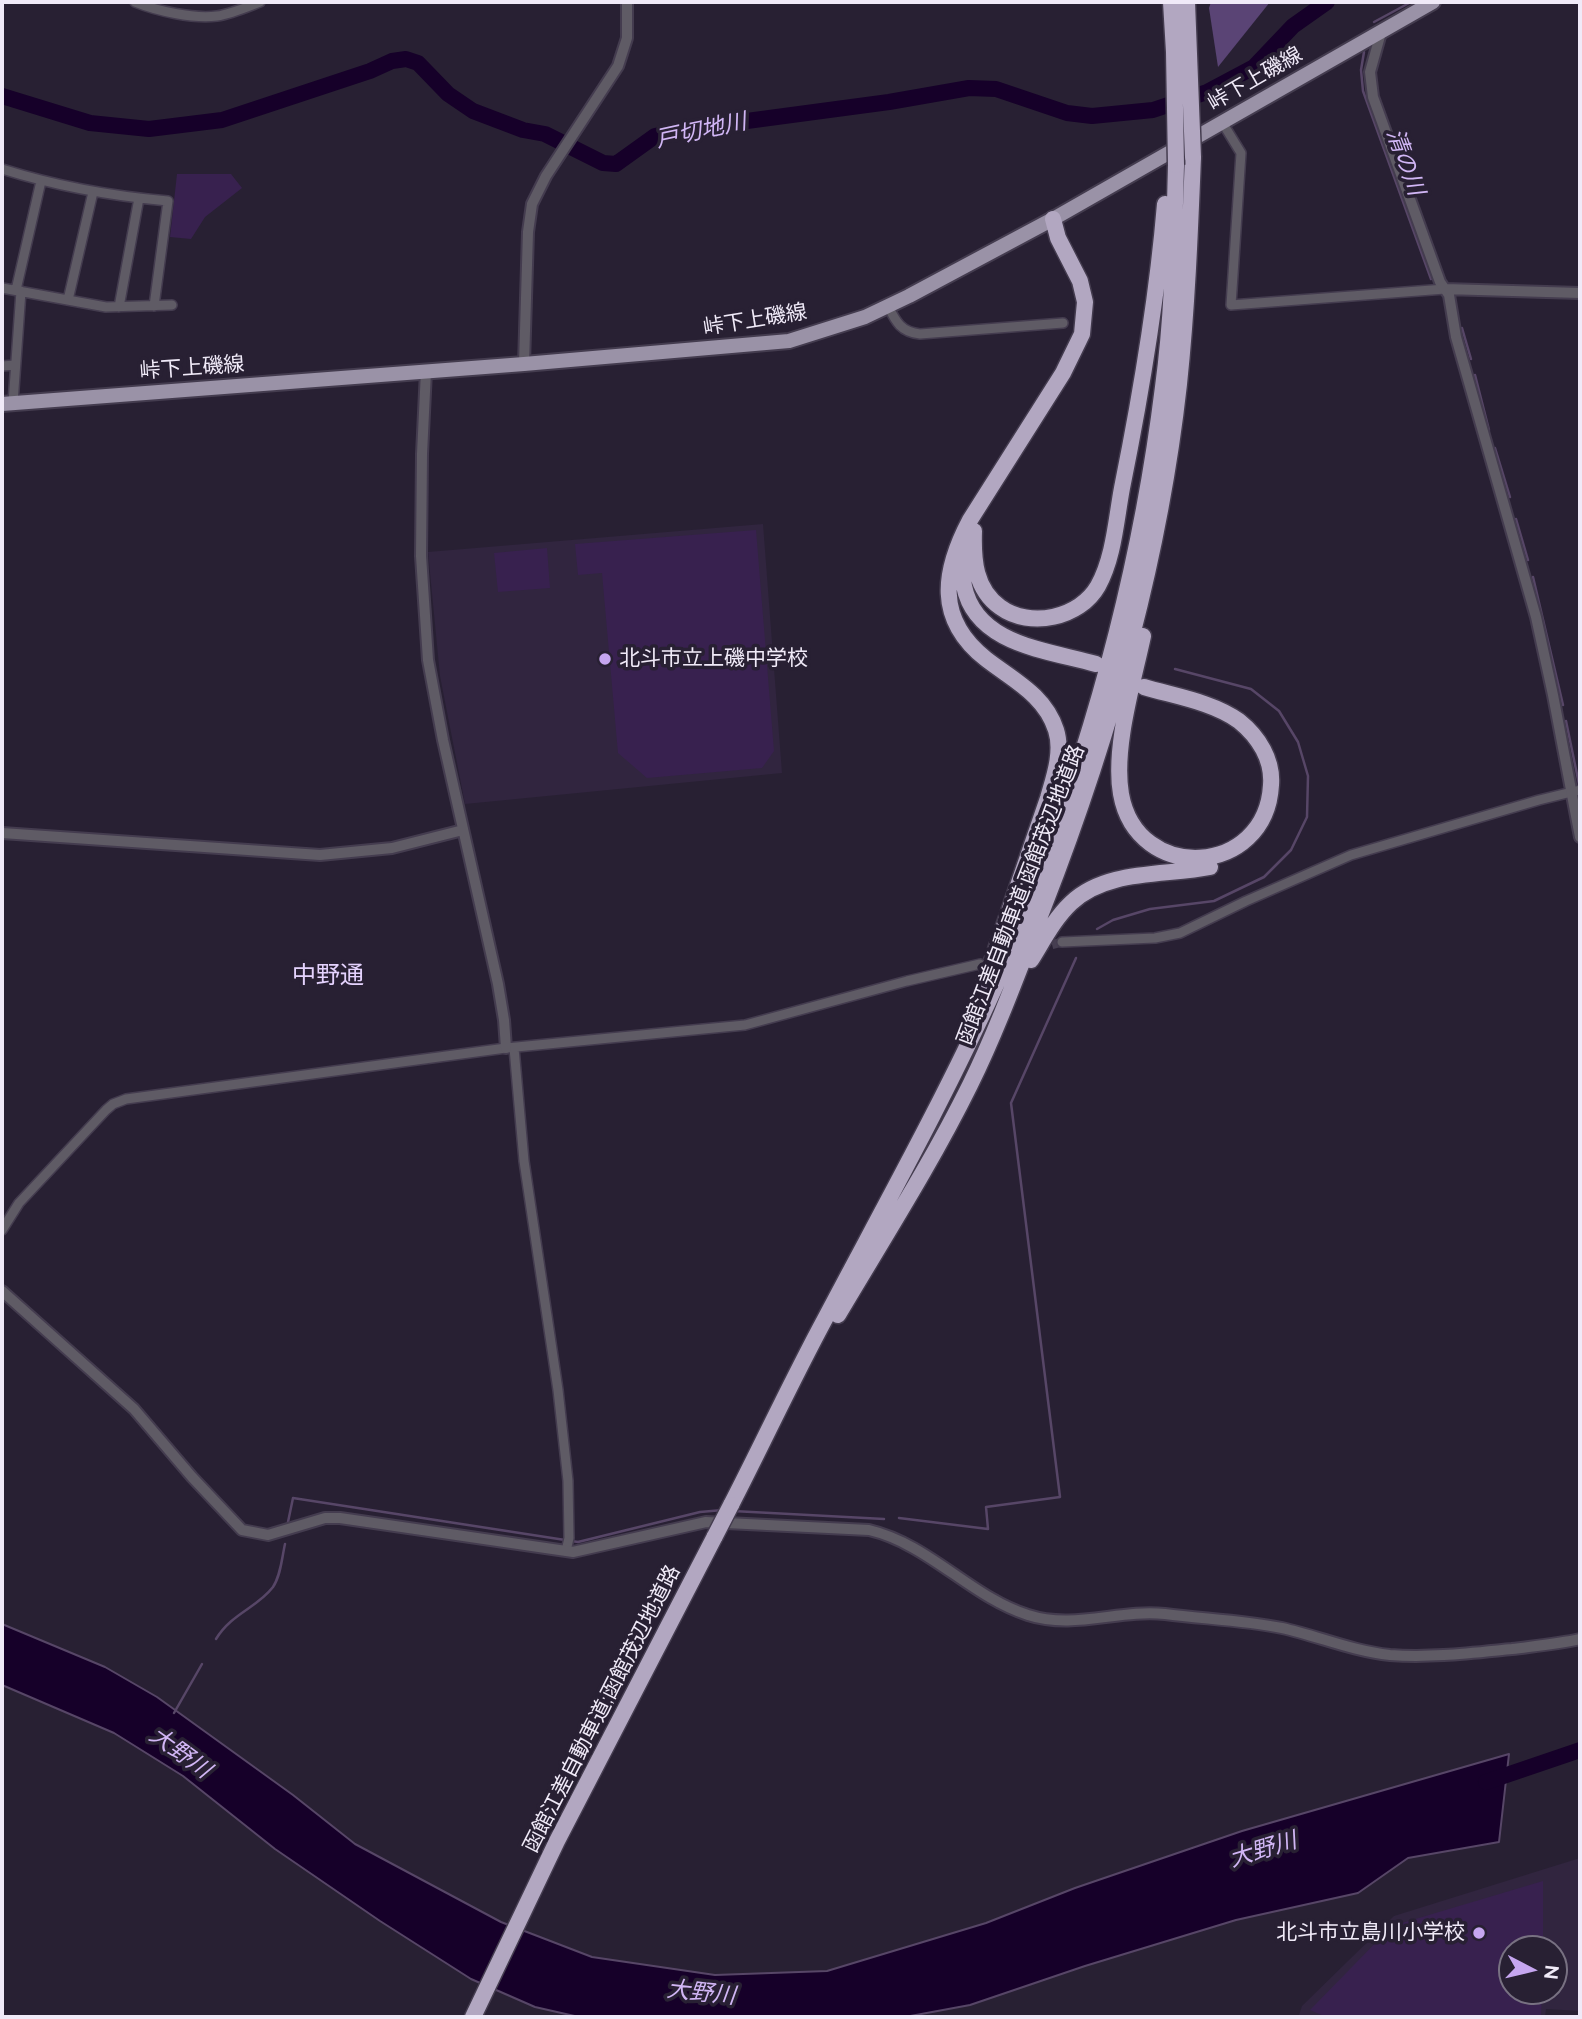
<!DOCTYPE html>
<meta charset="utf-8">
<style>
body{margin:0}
#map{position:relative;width:1582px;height:2019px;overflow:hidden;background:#282033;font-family:Raleway,sans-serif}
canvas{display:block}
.frame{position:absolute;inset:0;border:4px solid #f0eaf8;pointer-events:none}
.north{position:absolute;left:1498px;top:1935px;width:70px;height:70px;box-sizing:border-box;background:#282033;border:2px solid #787182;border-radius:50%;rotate:97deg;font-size:19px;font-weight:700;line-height:28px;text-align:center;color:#f0eaf8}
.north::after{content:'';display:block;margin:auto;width:24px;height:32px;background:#c6a6f0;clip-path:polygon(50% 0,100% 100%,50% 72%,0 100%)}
</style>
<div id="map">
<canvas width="1582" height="2019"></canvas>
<div class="frame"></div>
<div class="north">N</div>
</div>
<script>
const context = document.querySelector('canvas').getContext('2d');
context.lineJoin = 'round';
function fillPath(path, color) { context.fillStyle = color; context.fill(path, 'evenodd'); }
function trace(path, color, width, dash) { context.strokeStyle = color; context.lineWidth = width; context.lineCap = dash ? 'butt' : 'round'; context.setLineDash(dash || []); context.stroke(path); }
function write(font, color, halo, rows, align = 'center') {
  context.font = font + ' Raleway,"Noto Sans JP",sans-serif'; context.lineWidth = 7; context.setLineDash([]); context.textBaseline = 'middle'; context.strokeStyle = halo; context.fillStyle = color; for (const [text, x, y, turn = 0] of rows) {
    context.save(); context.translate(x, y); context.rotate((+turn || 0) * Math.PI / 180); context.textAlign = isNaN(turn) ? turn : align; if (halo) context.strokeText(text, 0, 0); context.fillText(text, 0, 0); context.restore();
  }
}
fillPath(new Path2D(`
 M763,524L782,773L465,804L440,676L428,552Z
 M1580,1858V2011L1546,2009L1545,2017H1304L1299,2015L1302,2006L1394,1916ZM1512,1949H1554V1991H1512Z`), '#31253f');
fillPath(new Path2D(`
 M177,174H231L242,188L205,217L191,239L170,237Z
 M756,530L774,751L762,768L647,778L618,753L602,573L578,575L575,544Z
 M547,548L550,588L498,592L494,553Z
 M1543,1881V1949H1512V1991H1542L1541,2017H1326L1310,2010L1392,1926Z`), '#38214f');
fillPath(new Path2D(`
 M1211,2H1270L1218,67L1209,8Z`), '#5a4475');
const water = new Path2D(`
 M2,1624L105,1667L157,1697L293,1795L355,1844L501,1922L592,1957L715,1975L827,1971L986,1923L1075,1888L1242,1831L1509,1754L1499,1842L1408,1858L1358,1893L1236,1920L1085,1966L970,2005L905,2017H579L535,2007L471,1979L380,1921L275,1849L183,1776L114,1733L2,1685Z`);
fillPath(water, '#160029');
trace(water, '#574667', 2);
trace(new Path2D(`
 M1374,22L1411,2
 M1364,52L1361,70L1363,91L1431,279
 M1462,328L1471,359
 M1475,375L1489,430
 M1495,448L1510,497
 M1516,519L1528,560
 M1533,577L1563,705
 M1566,721L1579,784
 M1097,929L1113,920L1150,909L1214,901L1264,877L1291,850L1307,817L1308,776L1298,742L1279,711L1251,689L1175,669
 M733,1511L884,1519
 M899,1518L988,1529L986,1507L1060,1497L1011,1103L1076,958
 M288,1522L293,1498L578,1542L700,1512L723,1510
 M216,1639C232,1613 257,1608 273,1587C281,1575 282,1557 285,1544
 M174,1713L202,1664`), '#574667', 2.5);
trace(new Path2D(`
 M2,96L90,123L149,129L222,120L370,71L392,61L406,59L418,63L448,94L473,111L523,130L545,134L603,163L616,164L655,136L687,129L889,102L969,88L996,89L1067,113L1092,116L1153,110L1207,92L1254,67L1293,26L1327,2
 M1486,1782L1580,1750`), '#160029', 16);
trace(new Path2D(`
 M1039,948L1062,942`), '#463e51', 9, [9, 4.5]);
const minor = new Path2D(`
 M135,2C157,11 193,19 217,16C231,14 247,7 260,2
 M1222,122L1241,153L1231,305L1445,289
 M2,169C56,186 111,196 168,201L154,306
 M2,288L106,307L172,305
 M16,290L41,181
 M68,300L93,192
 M888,306C896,322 901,332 920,334L1063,323
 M119,307L139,198
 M2,366L15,365
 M13,403L21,291
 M1062,942L1155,938L1180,933L1246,901L1351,855L1539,800L1580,790
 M514,1048L524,1161L558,1390L568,1481L569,1538L566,1551
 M2,1230L19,1203L106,1110L113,1104L126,1099L506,1048L745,1025L907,981L980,964`);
const tertiary = new Path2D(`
 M1382,29L1370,72L1373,97L1440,282L1449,295L1456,337L1536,617L1553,695L1580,837
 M1445,289L1580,293
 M524,364L528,232L532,204L546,176L618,66L627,38V2
 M426,371L422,454L421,556L428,660L443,740L498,984L504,1020L506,1048
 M2,833L320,855L392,848L463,830
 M2,1291L134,1409L192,1477L242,1530L268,1535L325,1518H340L573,1552L706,1522L869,1530C929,1544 971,1597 1028,1615C1074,1630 1119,1609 1165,1614C1204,1619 1243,1620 1282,1628C1318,1636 1352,1651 1390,1655C1431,1658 1471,1653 1512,1649C1535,1646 1558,1644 1580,1639`);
const primary = new Path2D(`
 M2,404L524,364L789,341L865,317L909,296L1053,219L1433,2`);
const motorway = new Path2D(`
 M974,531C973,560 975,589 1000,607C1030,629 1080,618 1098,586C1114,557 1116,520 1122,488C1141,394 1157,300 1165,204
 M969,543C963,557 961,571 964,586C976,645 1047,650 1096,664
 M1143,636C1133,683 1113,748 1121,794C1137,884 1266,877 1271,785C1273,760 1259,737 1239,721C1213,702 1174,696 1144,687
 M1031,960C1043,941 1054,919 1071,903C1106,869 1166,876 1210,867
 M979,999L1048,798C1054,777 1063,752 1056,730C1045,695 1013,680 986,659C935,619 943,571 970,520L1063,373L1082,334L1085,302L1080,281L1058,238L1053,219
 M838,1315C883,1239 931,1164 970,1085C998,1028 1020,967 1043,908C1109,739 1159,565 1179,384C1187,308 1190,233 1193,157
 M731,1505C763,1443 792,1380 825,1319C883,1209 944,1100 995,987C1011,952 1024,916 1038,880C1099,721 1142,557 1163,387C1173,314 1174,239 1176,165
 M473,2017L557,1841L715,1536`);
trace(minor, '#443c4f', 12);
trace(tertiary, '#443c4f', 14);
trace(primary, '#443c4f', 18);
trace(motorway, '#443c4f', 19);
trace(minor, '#5f5b65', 9);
trace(tertiary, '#5f5b65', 10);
trace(primary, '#9a92a7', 14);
trace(motorway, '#b2a7c1', 16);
const motorwayBridge = new Path2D(`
 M1171,2L1174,52L1176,165
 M1187,2L1193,157
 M715,1536L731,1505`);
trace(motorwayBridge, '#443c4f', 19, []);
trace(motorwayBridge, '#b2a7c1', 16);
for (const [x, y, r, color] of [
 [605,659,7,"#c6a6f0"],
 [1479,1933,7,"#c6a6f0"]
]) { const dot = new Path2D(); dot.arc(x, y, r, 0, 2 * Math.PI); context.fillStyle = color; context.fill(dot); trace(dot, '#282033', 2.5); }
write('21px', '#f0eaf8', '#282033', [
 ["峠下上磯線",1255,79,-30],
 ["峠下上磯線",755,320,-9],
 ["峠下上磯線",192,368,-4],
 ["函館江差自動車道;函館茂辺地道路",1021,895,-69],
 ["函館江差自動車道;函館茂辺地道路",602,1709,-63]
]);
write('21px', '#f0eaf8', '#282033', [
 ["北斗市立上磯中学校",619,659],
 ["北斗市立島川小学校",1465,1933,"right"]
], 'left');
write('italic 23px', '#d1b6f5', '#282033', [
 ["戸切地川",701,131,-12],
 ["清の川",1405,162,70],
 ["大野川",180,1753,36],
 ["大野川",1263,1850,-17],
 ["大野川",701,1993,6]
]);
write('24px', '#e4d2fd', '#282033', [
 ["中野通",328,976]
]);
</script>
